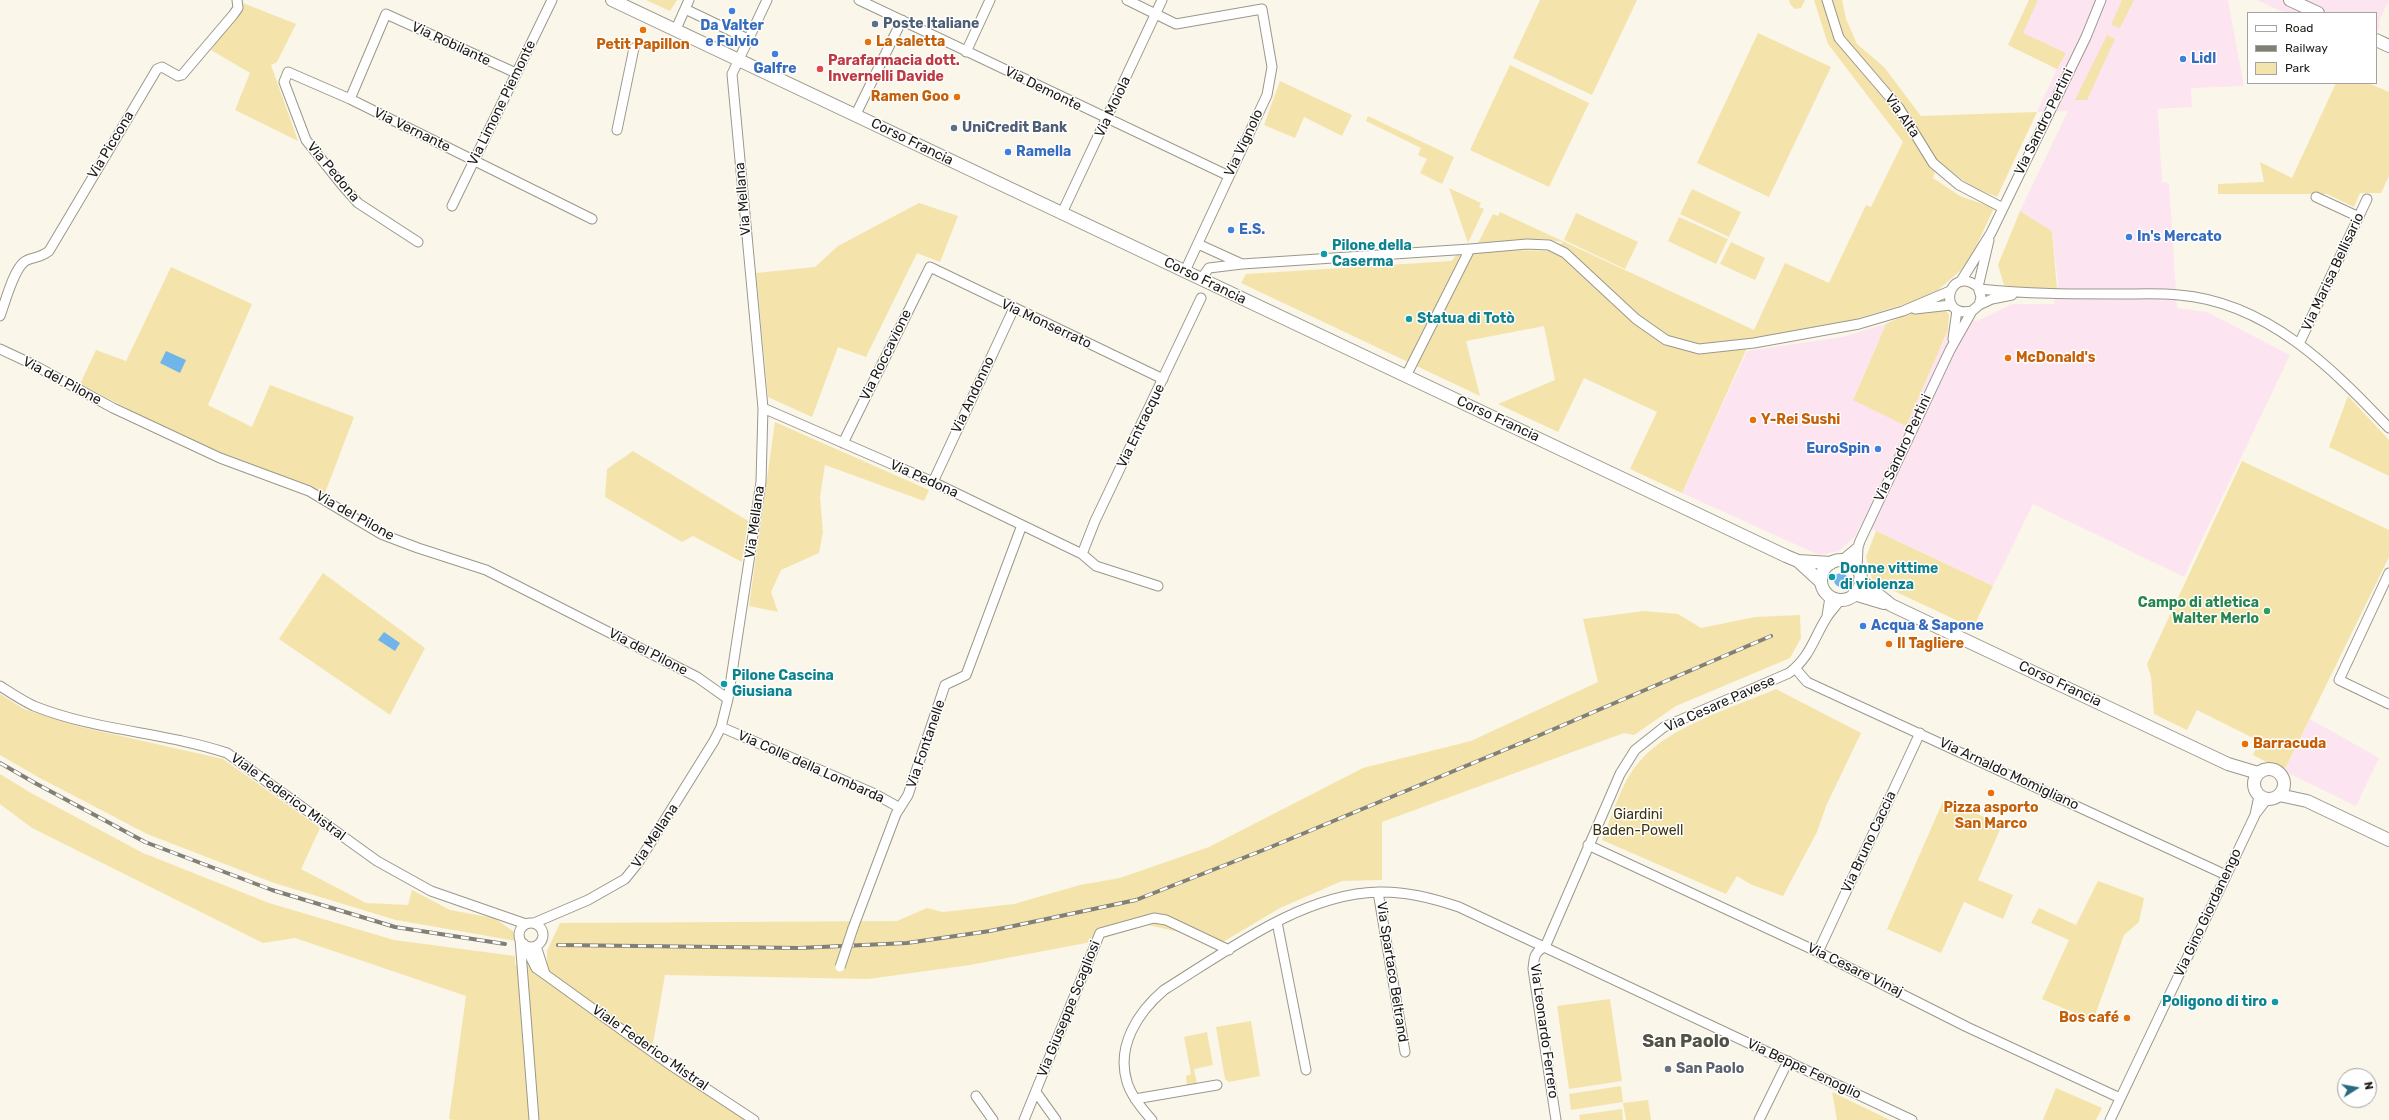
<!DOCTYPE html>
<meta charset="utf-8">
<style>
body{margin:0}
#map{position:relative;width:2389px;height:1120px;overflow:hidden;background:#faf6e9;font-family:Rubik,sans-serif}
canvas{display:block}
.legend{position:absolute;left:2247px;top:12px;width:130px;height:72px;box-sizing:border-box;background:#fff;border:1px solid #a4a3a1;margin:0;padding:5px 7px;list-style:none;font-size:12px;color:#1c1a15}
.legend li{display:flex;align-items:center;gap:8px;height:20px}
.legend b{width:20px;border:1px solid #a4a3a1}
.north{position:absolute;left:2337px;top:1068px;width:40px;height:40px;box-sizing:border-box;background:#fff;border:1px solid #a4a3a1;border-radius:50%;rotate:79deg;font-size:11px;font-weight:700;line-height:16px;text-align:center;color:#1c1a15}
.north::after{content:'';display:block;margin:auto;width:14px;height:18px;background:#2c6a80;clip-path:polygon(50% 0,100% 100%,50% 72%,0 100%)}
</style>
<div id="map">
<canvas width="2389" height="1120"></canvas>
<ul class="legend">
<li><b style="height:5px;background:#fff"></b>Road</li>
<li><b style="height:5px;background:#827f76"></b>Railway</li>
<li><b style="height:11px;background:#f4e4ab"></b>Park</li>
</ul>
<div class="north">N</div>
</div>
<script>
const context = document.querySelector('canvas').getContext('2d');
context.lineJoin = 'round';
function fillPath(path, color) { context.fillStyle = color; context.fill(path, 'evenodd'); }
function trace(path, color, width, dash) { context.strokeStyle = color; context.lineWidth = width; context.lineCap = dash ? 'butt' : 'round'; context.setLineDash(dash || []); context.stroke(path); }
function write(font, color, halo, rows, align = 'center') {
  context.font = font + ' Rubik,sans-serif'; context.lineWidth = 3; context.setLineDash([]); context.textBaseline = 'middle'; context.strokeStyle = halo; context.fillStyle = color; for (const [text, x, y, turn = 0] of rows) {
    context.save(); context.translate(x, y); context.rotate((+turn || 0) * Math.PI / 180); context.textAlign = isNaN(turn) ? turn : align; if (halo) context.strokeText(text, 0, 0); context.fillText(text, 0, 0); context.restore();
  }
}
fillPath(new Path2D(`
 M2029,0H2228L2244,86L2191,88L2192,107L2158,109L2162,182L2169,183L2177,308L2207,312L2290,355L2184,577L2033,504L1993,586L1861,524L1855,536L1839,551L1819,555L1682,493L1747,351L1842,337L1886,324L1853,399L1942,346L1953,315L1977,321L2012,304H2054L2058,284L2052,231L2020,211L2068,111L2037,112L2057,69L2008,45Z
 M2257,0H2389L2379,21L2380,28L2376,34V13H2285Z
 M2310,719L2379,758L2356,806L2284,771Z`), '#fce5f1');
fillPath(new Path2D(`
 M646,0H677L670,11Z
 M1540,0H1637L1592,95L1513,58Z
 M1789,0H1805L1801,8L1795,9L1790,4Z
 M1814,0H1842L1846,19L1857,44L1884,67L1921,116L2037,112L1997,197L1972,187L1938,161L1933,178L1960,196L1994,208L1968,264L1938,290L1915,301L1836,325L1751,339L1682,493L1630,469L1657,412L1584,378L1558,432L1498,404L1555,380L1544,326L1466,341L1480,396L1241,283L1246,274L1452,261L1456,255L1510,250L1553,251L1563,242L1542,239L1478,243L1493,214L1498,216L1500,212L1754,330L1785,263L1829,283L1866,205L1871,207L1903,142L1828,44Z
 M2029,0H2038L2023,33L2066,53L2057,69L2008,45Z
 M2122,0H2134L2120,28L2111,25Z
 M243,3L296,24L277,62L271,65L298,141L235,110L250,73L211,50Z
 M1758,33L1831,67L1769,197L1697,163Z
 M2107,35L2115,39L2087,100H2075Z
 M1510,65L1589,103L1549,187L1470,150Z
 M1280,81L1352,115L1342,136L1304,117L1295,138L1264,125Z
 M2336,83H2368L2389,92V176L2381,193H2360L2354,207L2327,194H2218V184L2264,182L2260,162L2292,178Z
 M1368,116L1454,157L1442,184L1420,173L1427,159L1418,155L1421,148L1366,121Z
 M1449,188L1481,203L1479,207L1484,209L1468,243Z
 M1692,189L1741,212L1729,237L1680,214Z
 M919,203L958,216L940,262L917,253L866,357L838,347L812,417L768,397L756,273L815,267L838,246Z
 M2020,211L2052,231L2057,289L2018,288L2004,285L1998,265Z
 M1576,213L1638,242L1625,269L1564,240Z
 M1679,217L1728,239L1716,264L1668,241Z
 M1731,242L1765,258L1755,280L1720,264Z
 M171,267L252,304L208,405L252,427L270,385L354,417L325,493L198,445L80,384L96,350L126,361Z
 M1941,307L1949,314L1948,330L1906,426L1853,400L1886,324L1909,313Z
 M2348,396L2389,440V476L2329,447Z
 M775,422L929,490L924,501L825,465L820,497L823,532L819,553L781,570L771,592L778,612L749,606Z
 M633,451L748,521L742,562L693,536L682,542L605,497L607,469Z
 M2242,461L2389,530V557L2284,771L2253,755L2259,741L2197,710L2187,730L2154,714L2151,677L2147,664Z
 M1876,531L1993,586L1973,628L1890,589L1873,583L1866,557Z
 M323,573L425,648L390,715L279,639Z
 M1644,611L1678,614L1701,628L1755,617L1800,615L1801,638L1790,658L1676,706L1634,735L1624,733L1382,822V880L1342,881L1280,908L1223,942L1148,925L1091,942L970,965L868,979L665,975L651,1055L748,1120H452L449,1119L466,996L295,938L263,943L32,828L0,804V774L31,793L143,853L269,903L394,940L515,956V965L547,966V951L560,923L897,921L927,908L943,912L1014,904L1080,885L1120,878L1209,847L1363,768L1471,741L1598,682L1583,619Z
 M1776,689L1861,733L1826,806L1817,832L1783,896L1752,885L1737,876L1726,894L1602,840C1613,814 1621,782 1640,761C1668,727 1734,707 1776,689Z
 M0,694L24,709L81,727L223,759L320,828L301,869L366,903L408,905L412,890L450,910L494,918L513,931L516,941L396,920L274,883L147,834L38,777L0,755Z
 M1944,799L2002,825L1978,880L2013,895L2003,919L1964,902L1941,953L1887,929Z
 M2098,881L2144,898L2139,922L2124,935L2093,1021L2042,999L2069,940L2031,923L2039,908L2076,925Z
 M1610,999L1622,1081L1569,1089L1557,1006Z
 M1251,1021L1260,1076L1229,1082L1225,1079L1216,1027Z
 M1207,1032L1213,1065L1194,1069L1197,1084L1187,1086L1186,1076L1191,1074L1184,1037Z
 M1621,1086L1623,1102L1571,1110L1569,1094Z
 M2056,1088L2102,1108L2096,1120H2043Z
 M1832,1092L1890,1120H1837Z
 M1648,1100L1651,1120H1626L1623,1103Z
 M1622,1109L1623,1120H1580L1579,1115Z`), '#f4e4ab');
fillPath(new Path2D(`
 M166,351L186,360L180,373L160,363Z
 M1834 580a7 7 0 1 1 14 0a7 7 0 1 1-14 0Z
 M384,632L400,643L395,651L378,640Z`), '#6fb5ea');
const minor = new Path2D(`
 M859,0L1229,176
 M1127,0L1176,24L1262,9L1272,67L1267,95L1185,271
 M1827,0L1839,38L1899,108L1933,163L1959,185L2003,208
 M685,9L748,39
 M676,29L689,0
 M966,52L990,0
 M350,99L386,14L516,73
 M856,114L902,20
 M617,130L634,48
 M2316,197L2359,217
 M452,206L552,0
 M1062,213L1162,0
 M418,242L358,203L342,185L306,140L284,82L288,72L350,99L592,219
 M1198,244L1242,264
 M1201,279L1209,268L1242,264L1470,249L1527,244L1549,245L1565,253L1636,319L1666,340L1699,349L1754,343L1859,324L1903,311L1950,291
 M1961,281L1991,233L2086,37L2101,0
 M1978,287L1989,240
 M1979,289C2026,294 2074,294 2121,294C2140,294 2160,293 2179,295C2267,302 2332,368 2389,428
 M1979,305L1992,299L2012,295
 M1915,309L1951,305
 M0,316C5,303 13,271 24,262C30,257 39,259 49,251L157,69L162,67L178,76L182,75L233,15L238,8L237,0
 M1953,339L1957,310
 M2299,344L2367,199
 M0,349L30,363L113,408L220,458L309,491L381,534L418,548L486,570L697,677L728,699
 M1406,376L1470,249
 M763,408L933,482L1082,554L1096,566L1158,586
 M843,443L930,267L1163,379
 M933,482L1014,308
 M1082,554L1095,521L1201,298
 M1841,561L1858,547
 M1857,569L1858,547L1860,541L1950,350L1972,311L1979,305L1981,297L1978,287C1949,263 1935,319 1972,311
 M2389,573L2339,680L2389,704
 M1827,616L1830,597
 M1795,668L1807,682L2226,875
 M0,686C11,693 23,701 34,706C96,731 164,732 227,753L377,861L431,891L526,924
 M721,727L875,794L900,808
 M2257,812L2267,799
 M1588,845L1818,952L1967,1027L2120,1098
 M1378,892L1405,1052
 M1277,922L1306,1070
 M534,923L588,900L625,879L638,863L714,741L721,727L728,699L761,482L763,408L732,74L767,0
 M519 935a12 12 0 1 1 24 0a12 12 0 1 1-24 0Z
 M853,928L896,814L908,795L945,685L966,675L1022,525
 M520,939L534,1120
 M524,944L536,968L546,975L672,1066L754,1120
 M536,946L545,974
 M1545,947L1620,774L1635,750L1664,727L1789,673C1811,656 1813,639 1827,617C1831,611 1836,606 1840,600
 M1545,947C1534,952 1534,958 1533,969L1556,1120
 M1818,952L1920,733
 M1036,1092L1056,1120
 M976,1096L993,1120
 M1135,1099L1217,1085
 M1024,1120L1100,933L1154,918L1166,920L1229,950
 M1152,1120C1142,1109 1131,1096 1127,1082C1116,1046 1138,1012 1164,990C1227,951 1302,894 1378,892C1406,891 1433,898 1459,907L1912,1120
 M1759,1120L1788,1061
 M2110,1120L2255,815L2259,796`);
const major = new Path2D(`
 M612,0L1786,556L1798,561L1831,563
 M2290,0L2318,13
 M2376,40L2389,46
 M1821 580a20 20 0 1 1 40 0a20 20 0 1 1-40 0Z
 M1798,561L1821,582
 M1860,580L1891,605L1912,615L2228,764L2258,773
 M1854,594L1884,603
 M2254 784a15 15 0 1 1 30 0a15 15 0 1 1-30 0Z
 M2279,795L2307,801L2389,840`);
trace(minor, '#9b988b', 11);
trace(major, '#9b988b', 14);
trace(minor, '#fff', 9);
trace(major, '#fff', 12);
const rail = new Path2D(`
 M0,763L35,783L145,842L272,890L395,927L505,944
 M558,945L799,948L907,943L990,931L1136,900L1266,849L1526,741L1771,636`);
trace(rail, '#827f76', 4);
trace(rail, '#fff', 2.5, [8]);
const minorBridge = new Path2D(`
 M840,967L853,928`);
trace(minorBridge, '#9b988b', 11, []);
trace(minorBridge, '#fff', 9);
for (const [x, y, r, color] of [
 [732,11,4,"#3f7fe0"],
 [875,24,4,"#5c6f8a"],
 [643,30,4,"#e8710a"],
 [868,42,4,"#e8710a"],
 [775,54,4,"#3f7fe0"],
 [2183,59,4,"#3f7fe0"],
 [820,69,4,"#e0444e"],
 [957,97,4,"#e8710a"],
 [954,128,4,"#5c6f8a"],
 [1008,152,4,"#3f7fe0"],
 [1231,230,4,"#3f7fe0"],
 [2129,237,4,"#3f7fe0"],
 [1324,254,4,"#0f9aa8"],
 [1409,319,4,"#0f9aa8"],
 [2008,358,4,"#e8710a"],
 [1753,420,4,"#e8710a"],
 [1878,449,4,"#3f7fe0"],
 [1832,577,4,"#0f9aa8"],
 [2267,611,4,"#2e9e5b"],
 [1863,626,4,"#3f7fe0"],
 [1889,644,4,"#e8710a"],
 [724,684,4,"#0f9aa8"],
 [2245,744,4,"#e8710a"],
 [1991,793,4,"#e8710a"],
 [2275,1002,4,"#0f9aa8"],
 [2127,1018,4,"#e8710a"],
 [1668,1069,4,"#6b7280"]
]) { const dot = new Path2D(); dot.arc(x, y, r, 0, 2 * Math.PI); context.fillStyle = color; context.fill(dot); trace(dot, '#fff', 1.5); }
write('bold 14px', '#4e5e75', '#fff', [
 ["Poste Italiane",883,24],
 ["UniCredit Bank",962,128]
], 'left');
write('bold 14px', '#366cbe', '#fff', [
 ["Da Valter",732,26,"center"],
 ["e Fulvio",732,42,"center"],
 ["Lidl",2191,59],
 ["Galfre",775,69,"center"],
 ["Ramella",1016,152],
 ["E.S.",1239,230],
 ["In's Mercato",2137,237],
 ["EuroSpin",1870,449,"right"],
 ["Acqua & Sapone",1871,626]
], 'left');
write('bold 14px', '#c56008', '#fff', [
 ["La saletta",876,42],
 ["Petit Papillon",643,45,"center"],
 ["Ramen Goo",949,97,"right"],
 ["McDonald's",2016,358],
 ["Y-Rei Sushi",1761,420],
 ["Il Tagliere",1897,644],
 ["Barracuda",2253,744],
 ["Pizza asporto",1991,808,"center"],
 ["San Marco",1991,824,"center"],
 ["Bos café",2119,1018,"right"]
], 'left');
write('14px', '#1c1a15', '#fff', [
 ["Via Robilante",451,44,25],
 ["Via Demonte",1043,89,26],
 ["Via Limone Piemonte",502,103,-64],
 ["Via Moiola",1113,107,-65],
 ["Via Alta",1902,116,55],
 ["Via Sandro Pertini",2044,122,-64],
 ["Via Vernante",412,130,26],
 ["Corso Francia",912,142,26],
 ["Via Vignolo",1244,143,-65],
 ["Via Piccona",111,145,-59],
 ["Via Pedona",333,172,50],
 ["Via Mellana",743,199,-95],
 ["Via Marisa Bellisario",2333,272,-65],
 ["Corso Francia",1205,281,26],
 ["Via Monserrato",1046,324,25],
 ["Via Roccavione",886,355,-64],
 ["Via del Pilone",62,381,28],
 ["Via Andonno",973,395,-65],
 ["Corso Francia",1498,419,25],
 ["Via Entracque",1141,426,-64],
 ["Via Sandro Pertini",1903,448,-65],
 ["Via Pedona",924,479,24],
 ["Via del Pilone",355,516,29],
 ["Via Mellana",755,522,-82],
 ["Via del Pilone",648,652,27],
 ["Corso Francia",2060,684,25],
 ["Via Cesare Pavese",1720,704,-24],
 ["Via Fontanelle",926,744,-71],
 ["Via Colle della Lombarda",811,767,24],
 ["Via Arnaldo Momigliano",2009,774,25],
 ["Viale Federico Mistral",288,797,36],
 ["Via Mellana",655,836,-57],
 ["Via Bruno Caccia",1869,842,-65],
 ["Via Gino Giordanengo",2208,913,-65],
 ["Via Cesare Vinaj",1855,970,26],
 ["Via Spartaco Beltrand",1392,972,81],
 ["Via Giuseppe Scagliosi",1069,1009,-68],
 ["Via Leonardo Ferrero",1544,1031,82],
 ["Viale Federico Mistral",650,1048,35],
 ["Via Beppe Fenoglio",1804,1069,25]
]);
write('bold 14px', '#be3a42', '#fff', [
 ["Parafarmacia dott.",828,61],
 ["Invernelli Davide",828,77]
], 'left');
write('bold 14px', '#0d838f', '#fff', [
 ["Pilone della",1332,246],
 ["Caserma",1332,262],
 ["Statua di Totò",1417,319],
 ["Donne vittime",1840,569],
 ["di violenza",1840,585],
 ["Pilone Cascina",732,676],
 ["Giusiana",732,692],
 ["Poligono di tiro",2267,1002,"right"]
], 'left');
write('bold 14px', '#27864d', '#fff', [
 ["Campo di atletica",2259,603],
 ["Walter Merlo",2259,619]
], 'right');
write('14px', '#3c330f', '#fff', [
 ["Giardini",1638,815],
 ["Baden-Powell",1638,831]
]);
write('bold 14px', '#5b616d', '#fff', [
 ["San Paolo",1676,1069]
], 'left');
write('bold 18px', '#535045', '#fff', [
 ["San Paolo",1686,1042]
]);
</script>
